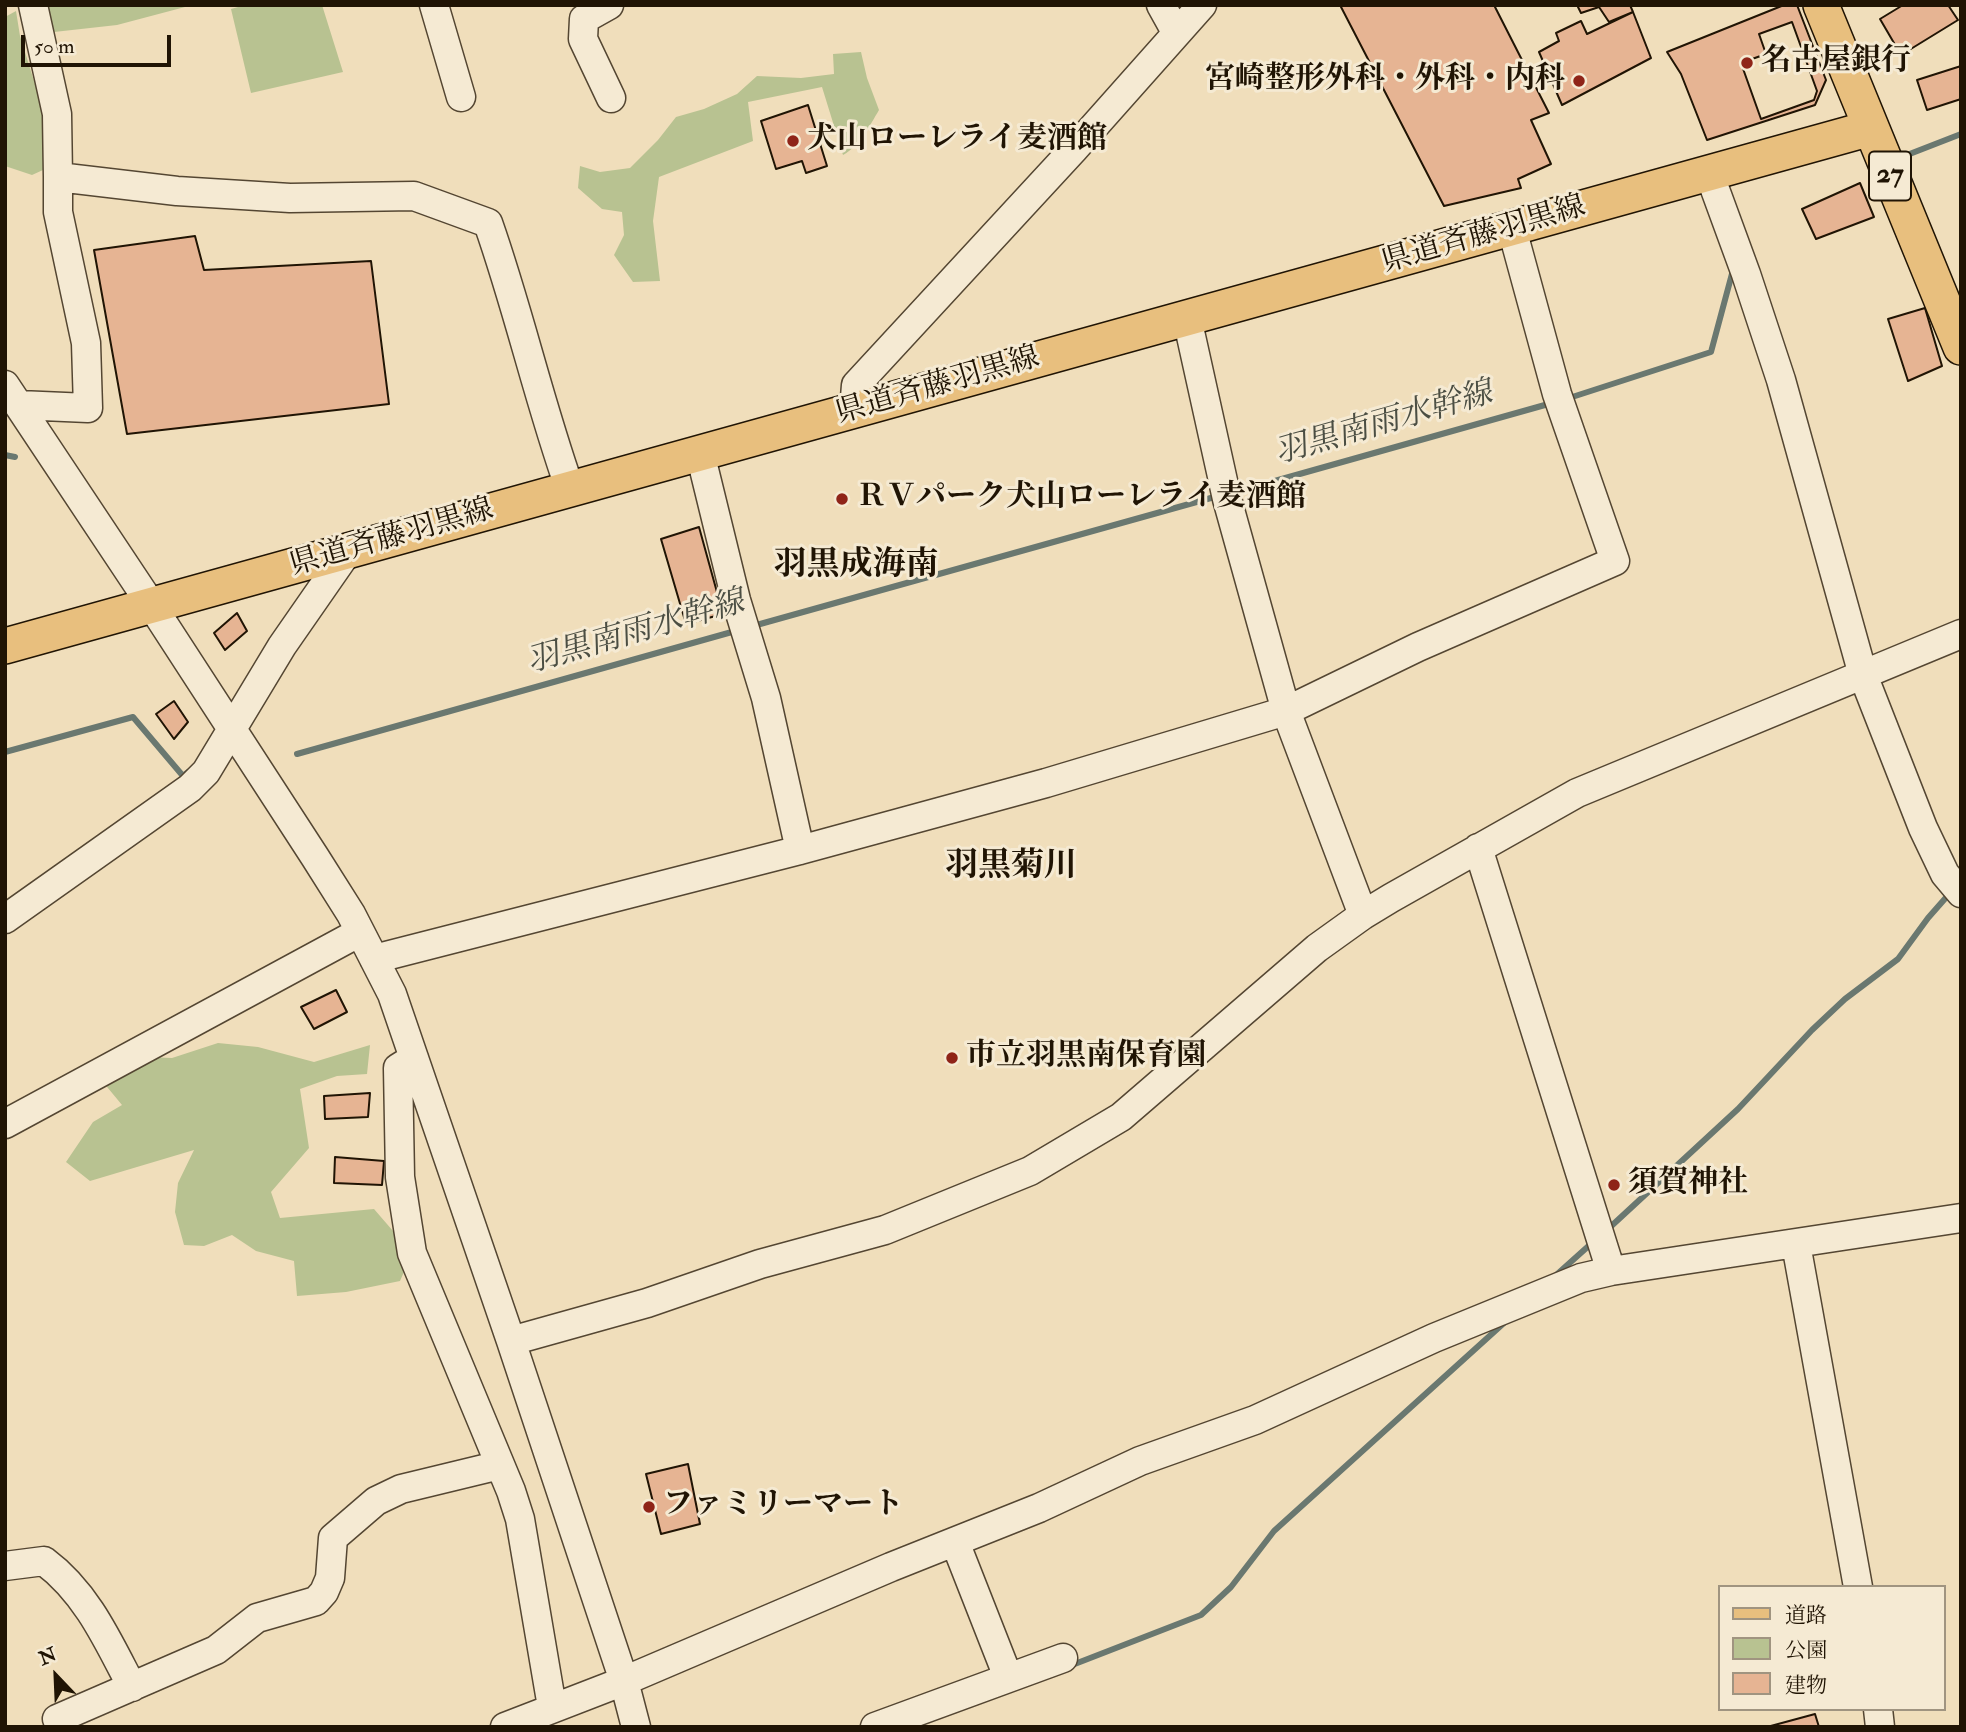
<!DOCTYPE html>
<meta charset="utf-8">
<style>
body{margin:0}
#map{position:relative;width:1966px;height:1732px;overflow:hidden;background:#f0debb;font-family:"IM FELL Double Pica","Noto Serif JP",serif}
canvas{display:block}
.frame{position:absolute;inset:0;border:7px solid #201404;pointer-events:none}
.legend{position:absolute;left:1718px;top:1585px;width:228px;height:126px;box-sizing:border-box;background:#f5ead3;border:2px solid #a09480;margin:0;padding:9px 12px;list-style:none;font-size:21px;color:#201404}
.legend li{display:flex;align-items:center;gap:14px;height:35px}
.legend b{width:35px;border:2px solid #a09480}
.north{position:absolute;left:21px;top:1641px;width:70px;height:70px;-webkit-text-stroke:5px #f5ead3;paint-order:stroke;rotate:337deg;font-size:19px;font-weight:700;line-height:28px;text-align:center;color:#201404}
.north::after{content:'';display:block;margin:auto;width:24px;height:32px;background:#201404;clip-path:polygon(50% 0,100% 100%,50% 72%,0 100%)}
.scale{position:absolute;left:21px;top:35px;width:150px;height:32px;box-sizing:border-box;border:4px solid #201404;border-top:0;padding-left:9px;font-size:21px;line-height:24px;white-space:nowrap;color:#201404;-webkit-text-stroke:5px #f5ead3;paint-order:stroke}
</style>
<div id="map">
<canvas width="1966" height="1732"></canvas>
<div class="frame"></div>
<ul class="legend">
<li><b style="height:9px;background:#e8bf7e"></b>道路</li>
<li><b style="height:19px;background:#b8c291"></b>公園</li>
<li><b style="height:19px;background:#e6b493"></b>建物</li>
</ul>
<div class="north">N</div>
<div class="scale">50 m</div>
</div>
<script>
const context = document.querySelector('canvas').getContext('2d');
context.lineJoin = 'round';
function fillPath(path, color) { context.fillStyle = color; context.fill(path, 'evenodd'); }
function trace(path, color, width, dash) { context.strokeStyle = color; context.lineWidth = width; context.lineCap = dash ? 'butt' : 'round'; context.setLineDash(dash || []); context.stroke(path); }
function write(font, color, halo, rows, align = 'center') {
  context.font = font + ' "IM FELL Double Pica","Noto Serif JP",serif'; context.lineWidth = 6; context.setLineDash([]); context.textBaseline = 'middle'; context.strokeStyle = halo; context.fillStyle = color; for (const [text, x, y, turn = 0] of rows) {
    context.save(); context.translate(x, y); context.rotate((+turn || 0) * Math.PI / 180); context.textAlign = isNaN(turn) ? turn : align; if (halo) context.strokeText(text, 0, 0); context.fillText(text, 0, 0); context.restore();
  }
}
fillPath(new Path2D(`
 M42,5H184L185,7L117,25L54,32Z
 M245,5H322L343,72L251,93L231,9Z
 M16,11L20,36L44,113L43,170L32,175L5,166V17Z
 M861,52L867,78L879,110C870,125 860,146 843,155L822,87L748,102L753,141L659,177L653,221L660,281L633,282L614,255L624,235L622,212L602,209L578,188L580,166L600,172L630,168L658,140L676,117L704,109L737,94L757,76L801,78L834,74L833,54Z
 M218,1043L258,1047L314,1062L370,1045L367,1074L337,1076L300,1089L309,1148L271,1192L280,1218L374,1209L412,1253L400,1281L346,1292L297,1296L294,1261L256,1251L232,1235L204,1246L184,1245L175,1212L178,1183L194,1150L90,1181L66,1162L93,1122L122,1105L98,1076L123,1056L172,1058Z`), '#b8c291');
trace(new Path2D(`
 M1907,155L1961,134
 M1566,399L1711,352L1733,270
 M5,455L15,457
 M1232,493L1552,403
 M753,626L1218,496
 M5,752L133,717L183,776L188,772
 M297,754L739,630
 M1607,1230L1738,1109L1812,1030L1845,999L1898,959L1928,918L1950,893
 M1554,1277L1593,1242
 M1067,1667L1201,1615L1231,1587L1274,1531L1505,1322`), '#6a7870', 6);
const building = new Path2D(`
 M1340,5H1494L1549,113L1531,120L1551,164L1518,179L1521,188L1444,206Z
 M1577,5H1630L1633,12L1609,22L1599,7L1581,13Z
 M1784,5H1797L1826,80L1815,105L1707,140L1681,74L1667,52Z
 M1903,5H1948L1958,20L1901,55L1880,19Z
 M1633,12L1651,58L1562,105L1539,52L1559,41L1556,33L1581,21L1587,34Z
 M1792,22L1817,91L1814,100L1761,119L1741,63L1766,54L1759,34Z
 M1961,66V99L1927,110L1917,80Z
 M808,105L827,166L806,173L802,161L776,169L761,121Z
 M1860,183L1874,217L1816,239L1802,209Z
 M195,236L204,270L371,261L389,404L127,434L94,250Z
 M1925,308L1942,366L1908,381L1888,319Z
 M699,527L723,614L686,624L661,539Z
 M237,613L247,631L225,650L214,633Z
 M174,701L188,722L174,739L156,714Z
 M336,990L347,1012L314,1029L301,1007Z
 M370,1093L368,1117L325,1119L324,1096Z
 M335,1157L384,1161L382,1185L334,1183Z
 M688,1464L700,1524L661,1534L646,1474Z
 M1815,1714L1819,1727H1767Z`);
fillPath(building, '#e6b493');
trace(building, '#201404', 2);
const minor = new Path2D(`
 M33,5L57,114L58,177L177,191L290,198L414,196L488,223C519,311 539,402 570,489
 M434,5L461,97
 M609,5L584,19L583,39L611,98
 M1161,5L1176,32
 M1709,173L1746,274L1781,380L1863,675L1923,828L1945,874L1961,893
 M1187,318L1227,499L1286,711L1363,915
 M5,385L152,606L315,857L351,914L392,994L511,1341L624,1681L636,1727
 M19,405L88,408L86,343L58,212V177
 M854,410L856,385L1074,149L1202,5
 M700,453L736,600L766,698L800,850
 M1478,848L1611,1271
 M5,919L190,788L206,772L282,646L348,551
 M374,959L800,850L1046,783L1286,711L1418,647L1615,561L1557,394L1512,229
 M414,1058L398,1068L400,1177L412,1253L511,1491L520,1519L552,1707
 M5,1124L360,932
 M1796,1244L1858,1587
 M511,1341L647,1303L760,1264L885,1230L1030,1171L1121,1117L1317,948L1363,915L1391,898L1577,793L1961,634
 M955,1542L1008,1677
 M5,1566L44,1561C87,1593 108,1641 132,1687
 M1878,1709L1880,1727
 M61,1727L57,1719L216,1650L257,1618L316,1601L324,1592L330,1578L333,1538L376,1501L401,1489L500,1465
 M505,1727L624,1681L891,1567L1039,1508L1140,1461L1255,1420L1434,1338L1581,1278L1611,1271L1961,1218
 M875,1727L1063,1658`);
const major = new Path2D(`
 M1821,5L1961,347
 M5,646L1871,128`);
trace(minor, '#544632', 31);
trace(major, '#201404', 38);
trace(minor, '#f5ead3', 28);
trace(major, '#e8bf7e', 35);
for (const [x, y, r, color] of [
 [1747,63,7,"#8f2418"],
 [1579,81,7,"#8f2418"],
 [793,141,7,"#8f2418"],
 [842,499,7,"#8f2418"],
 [952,1058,7,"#8f2418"],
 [1614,1185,7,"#8f2418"],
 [649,1507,7,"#8f2418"]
]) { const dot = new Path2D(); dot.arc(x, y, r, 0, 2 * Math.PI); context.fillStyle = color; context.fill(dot); trace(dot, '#f5ead3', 2.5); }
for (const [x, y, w] of [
 [1890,176,42]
]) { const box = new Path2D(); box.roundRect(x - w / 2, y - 24.5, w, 49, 5); context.fillStyle = '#f5ead3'; context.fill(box); trace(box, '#201404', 2); }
write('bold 28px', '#201404', null, [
 ["27",1890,176]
]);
write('bold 30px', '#201404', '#f5ead3', [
 ["名古屋銀行",1761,63],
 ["宮崎整形外科・外科・内科",1565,81,"right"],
 ["犬山ローレライ麦酒館",807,141],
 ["ＲＶパーク犬山ローレライ麦酒館",856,499],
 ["市立羽黒南保育園",966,1058],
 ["須賀神社",1628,1185],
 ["ファミリーマート",663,1507]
], 'left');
write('30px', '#201404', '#f5ead3', [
 ["県道斉藤羽黒線",1484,236,-16],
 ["県道斉藤羽黒線",938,387,-16],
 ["県道斉藤羽黒線",392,539,-16]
]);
write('italic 32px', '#4b4e43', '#f5ead3', [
 ["羽黒南雨水幹線",1384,425,-16],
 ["羽黒南雨水幹線",636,634,-16]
]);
write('bold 33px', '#201404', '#f5ead3', [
 ["羽黒成海南",856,567],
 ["羽黒菊川",1011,868]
]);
</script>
